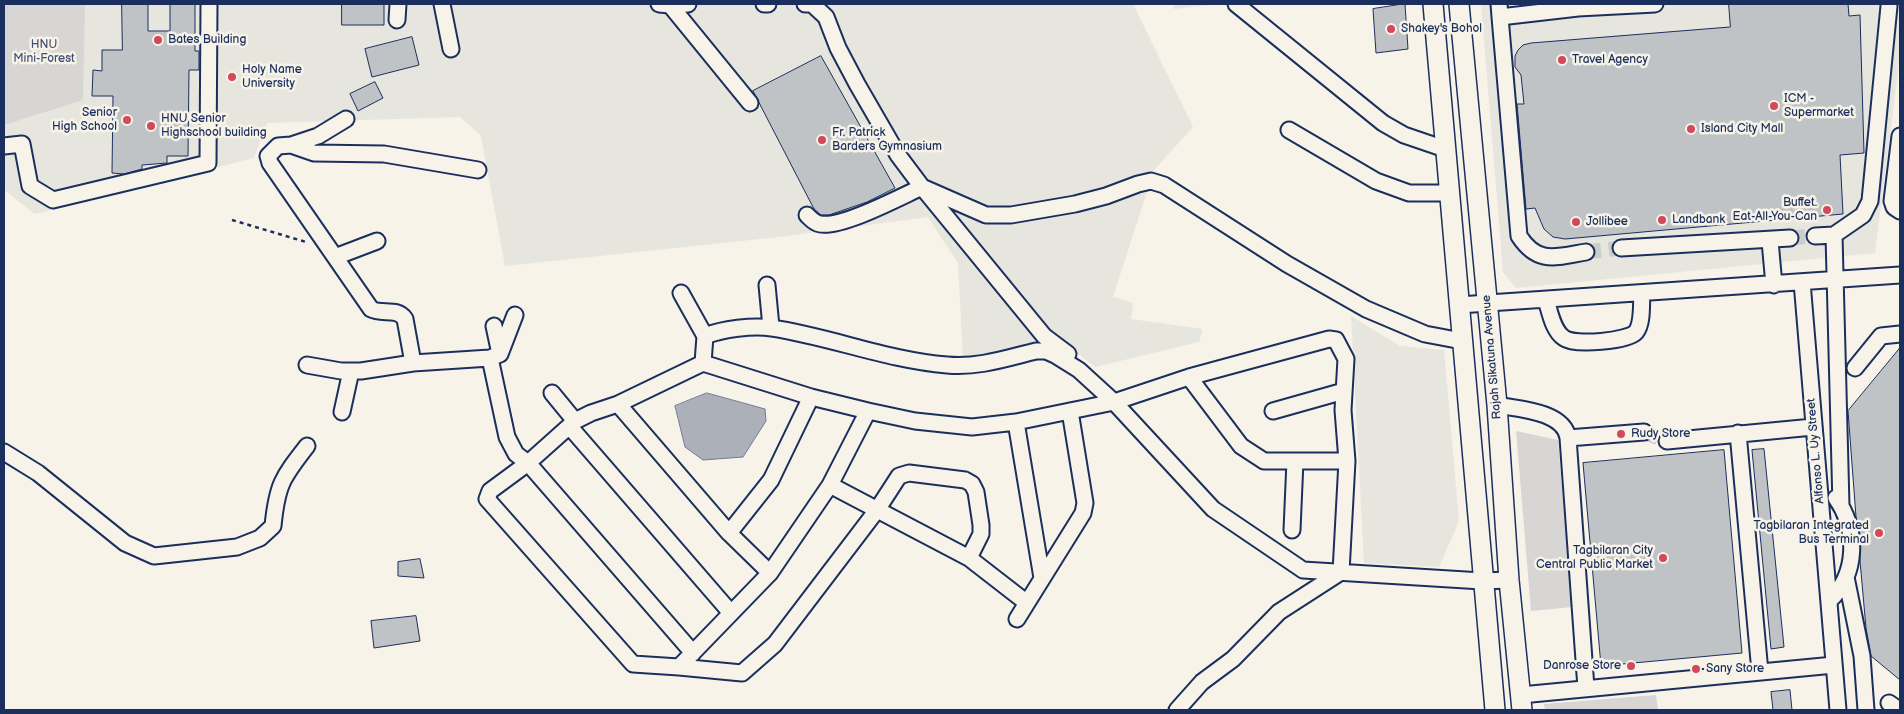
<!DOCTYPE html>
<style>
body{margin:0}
#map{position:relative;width:1904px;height:714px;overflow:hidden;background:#f7f3e8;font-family:"Balsamiq Sans",sans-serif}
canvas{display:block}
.frame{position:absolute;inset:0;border:5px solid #1b2f5e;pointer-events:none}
</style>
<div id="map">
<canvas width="1904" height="714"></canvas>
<div class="frame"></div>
</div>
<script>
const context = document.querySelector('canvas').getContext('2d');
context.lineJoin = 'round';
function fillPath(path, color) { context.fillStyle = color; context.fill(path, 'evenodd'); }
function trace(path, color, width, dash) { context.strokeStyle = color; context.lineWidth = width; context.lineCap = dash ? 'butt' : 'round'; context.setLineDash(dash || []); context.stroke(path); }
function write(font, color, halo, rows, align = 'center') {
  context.font = font + ' "Balsamiq Sans",sans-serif'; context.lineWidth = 5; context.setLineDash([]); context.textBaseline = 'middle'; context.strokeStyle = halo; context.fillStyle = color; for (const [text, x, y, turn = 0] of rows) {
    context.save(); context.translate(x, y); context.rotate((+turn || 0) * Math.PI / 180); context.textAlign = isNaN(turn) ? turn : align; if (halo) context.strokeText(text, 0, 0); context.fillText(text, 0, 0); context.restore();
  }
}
fillPath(new Path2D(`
 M4,4H1133L1193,127L1154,170L1113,297L1133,303L1131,319L1203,329L1199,342L1095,367L1052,333L995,358L963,360L958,263L928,217L779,237L505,266L481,136L460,117L267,123L254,158L35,214L4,190Z
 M1174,4H1219L1174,9Z
 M1481,4H1900V57L1875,253L1516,288L1503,272Z
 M1351,316L1400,346L1444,350L1459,521L1439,567L1364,563Z`), '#e6e5de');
fillPath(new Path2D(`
 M4,4H85L83,100L4,125Z
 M1516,431L1558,440L1572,607L1531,611Z
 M1656,695L1658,710H1545L1544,704Z`), '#d7d6d4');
const water = new Path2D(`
 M707,393L765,409L766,421L743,457L703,460L685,447L675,406Z`);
fillPath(water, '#acb0b9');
trace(water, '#727c95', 1);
const building = new Path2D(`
 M122,4H148V31H170V4H195V51H199V70H189L188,156H167V163L142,165V169L124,174L112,173L113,96H92L93,70L102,71V50H122Z
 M342,4H384V25H342Z
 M1405,4L1408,49L1376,53L1373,9Z
 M1729,4H1848L1849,16L1860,15L1864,153L1840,155L1843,214L1565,239L1553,237L1544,229L1535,208L1526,209L1517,104H1524L1521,75L1515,67V56L1518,50L1523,45L1531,43L1730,27Z
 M412,37L419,65L372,77L365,49Z
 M821,56L895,188L867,202L829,215H821L814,209L753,91Z
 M375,82L383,98L358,111L350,94Z
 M1900,348V680L1871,656L1866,628L1860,561V537L1856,517L1848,411Z
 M1764,449L1784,647L1771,649L1752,450Z
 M1724,450L1742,653L1601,666L1583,463Z
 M420,559L424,578L398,576V562Z
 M416,616L420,641L374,648L371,621Z
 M1790,690L1792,710H1773L1771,692Z`);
fillPath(building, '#c0c3c5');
trace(building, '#1b2f5e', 1);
trace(new Path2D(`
 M1790,238L1815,236
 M1586,252L1621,248
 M1644,432L1667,441`), '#cbcccc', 15, [15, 8]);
const minor = new Path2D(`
 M442,4L451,49
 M659,4L670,5L750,103
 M764,4H768
 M805,4H812L826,17L838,48L857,84L898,155L922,187L986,215H1011L1075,204L1106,196L1138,184L1151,181L1164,185L1287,264L1366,309L1425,334L1462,341
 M1236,4L1383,123L1404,135L1445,149
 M1499,4L1500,17L1578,8L1655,4
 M670,5L688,4
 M1500,17L1519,236C1538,265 1556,257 1586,252
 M397,20L398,4
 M1289,130L1376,181L1409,193H1449
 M1900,136L1892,201L1894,207L1900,211
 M291,145L318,136L346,119
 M4,146L22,144L30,186L53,200L208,163L209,4
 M478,170L384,154L314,153L291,145L278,146L268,156L270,163L371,309C382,315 397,307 405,319L413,363L490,358L507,437L516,454L528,463L693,653
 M807,215C811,219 814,223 820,224C842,228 900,197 922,187L1044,336L1068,354
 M1815,236L1834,235
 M1770,241L1774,285
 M1621,248L1790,238
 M335,257L377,241
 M1802,282L1838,710
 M767,285L771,327
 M681,293L705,336
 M1546,300C1550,312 1553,331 1564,338C1575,346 1628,341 1636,332C1643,323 1641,304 1642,293
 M1459,305L1900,275
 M494,326L500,354
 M490,358L500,354L515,315
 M703,363L705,336C722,329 753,325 772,328C831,337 887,360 947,365C978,368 1007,358 1036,351H1046L1055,355L1079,370L1114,402L1213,509L1303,570L1482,581L1509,580
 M307,365L341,371H361L413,363
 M1855,368L1881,336L1900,334
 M1189,377L1241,446L1264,461H1347
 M552,393L575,421
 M618,404L729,533L770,573
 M1497,405C1518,409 1564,411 1568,438L1644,432
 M868,411L811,397L703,363L618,404L591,413L575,421L528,463L490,491L487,499L633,664L679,667L770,573L830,485L868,411L915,421L972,427L1016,422L1114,402L1189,377L1329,339L1336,340L1346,359L1343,410L1347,461L1341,572L1279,612L1233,659L1202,682L1177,710
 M1273,411L1344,391
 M342,412L351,371
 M1016,422L1042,578
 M570,427L731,613
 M1738,433L1760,672
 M1568,438L1586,688
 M1667,441L1813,427
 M4,452L38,473L125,543L154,556L237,547L260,538L273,526C277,485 282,478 307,446
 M830,485L969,558L1027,603
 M1841,506L1834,235L1863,215L1870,201L1889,6
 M1292,530L1295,461
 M729,533L771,480L811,397
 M1846,577L1862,656L1866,710
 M1829,601C1858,574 1858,530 1836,498
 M1017,619L1083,513L1085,503L1070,411
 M679,667L742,673L775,644L877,510L899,476L909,473L965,480L972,484L976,492L981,525V534L969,558
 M1521,695L1834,665
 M1889,703L1899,710`);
const major = new Path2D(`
 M1433,4L1495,710
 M1459,4L1497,405L1509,580L1522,710`);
trace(minor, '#1b2f5e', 19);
trace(major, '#1b2f5e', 22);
trace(new Path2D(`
 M232,220L306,242`), '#1b2f5e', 2.5, [4, 4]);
trace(minor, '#f7f3e8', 15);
trace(major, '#f7f3e8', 19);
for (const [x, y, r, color] of [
 [1391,29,5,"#d1495b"],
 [158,40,5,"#d1495b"],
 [1562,60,5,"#d1495b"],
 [232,77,5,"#d1495b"],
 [1774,106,5,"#d1495b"],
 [127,120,5,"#d1495b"],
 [151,126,5,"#d1495b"],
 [1691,129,5,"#d1495b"],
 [822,140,5,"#d1495b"],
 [1827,210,5,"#d1495b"],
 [1662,220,5,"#d1495b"],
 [1576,222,5,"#d1495b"],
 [1621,434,5,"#d1495b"],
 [1879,533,5,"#d1495b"],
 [1663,558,5,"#d1495b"],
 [1631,666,5,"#d1495b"],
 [1696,669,5,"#d1495b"]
]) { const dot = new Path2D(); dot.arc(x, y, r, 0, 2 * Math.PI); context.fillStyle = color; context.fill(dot); trace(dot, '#f7f3e8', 2); }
write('12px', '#1b2f5e', '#f7f3e8', [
 ["Shakey's Bohol",1401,29],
 ["Bates Building",168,40],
 ["Travel Agency",1572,60],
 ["Holy Name",242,70],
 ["University",242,84],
 ["ICM -",1784,99],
 ["Supermarket",1784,113],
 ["Senior",117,113,"right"],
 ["High School",117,127,"right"],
 ["HNU Senior",161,119],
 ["Highschool building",161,133],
 ["Island City Mall",1701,129],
 ["Fr. Patrick",832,133],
 ["Barders Gymnasium",832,147],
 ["Buffet.",1817,203,"right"],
 ["Eat-All-You-Can",1817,217,"right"],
 ["Landbank",1672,220],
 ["Jollibee",1586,222],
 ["Rudy Store",1631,434],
 ["Tagbilaran Integrated",1869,526,"right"],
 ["Bus Terminal",1869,540,"right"],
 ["Tagbilaran City",1653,551,"right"],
 ["Central Public Market",1653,565,"right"],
 ["Danrose Store",1621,666,"right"],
 ["Sany Store",1706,669]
], 'left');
write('12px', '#415076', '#f7f3e8', [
 ["HNU",44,45],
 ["Mini-Forest",44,59]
]);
write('12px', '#1b2f5e', '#f7f3e8', [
 ["Rajah Sikatuna Avenue",1492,357,-95],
 ["Alfonso L. Uy Street",1816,451,-95]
]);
</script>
